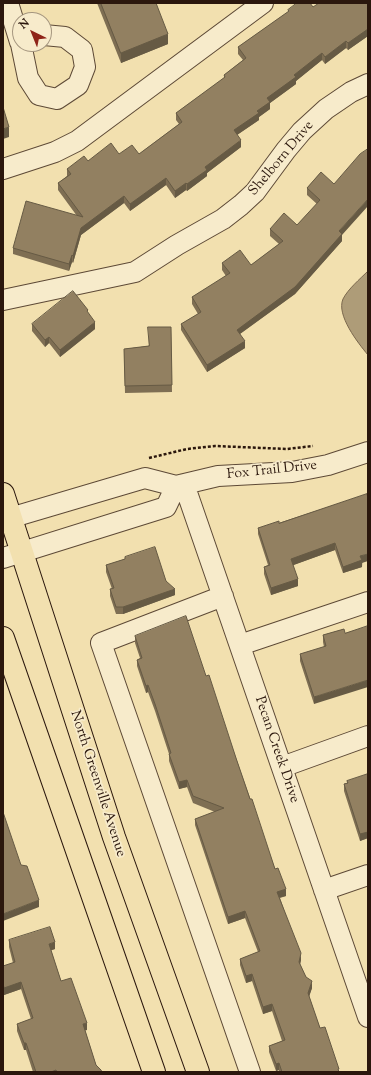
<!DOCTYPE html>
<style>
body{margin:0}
#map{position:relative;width:371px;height:1075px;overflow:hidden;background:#f2e0af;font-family:"Sorts Mill Goudy",serif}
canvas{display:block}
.frame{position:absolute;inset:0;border:4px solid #2b170d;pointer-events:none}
.north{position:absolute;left:12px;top:12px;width:40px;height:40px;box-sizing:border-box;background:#f7ebcb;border:1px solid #a5967f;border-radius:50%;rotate:317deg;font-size:11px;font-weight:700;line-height:16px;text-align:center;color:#2b170d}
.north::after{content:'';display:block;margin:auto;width:14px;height:18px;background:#8f2418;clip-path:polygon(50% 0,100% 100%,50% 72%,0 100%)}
</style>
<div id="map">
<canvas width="371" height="1075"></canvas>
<div class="frame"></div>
<div class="north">N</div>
</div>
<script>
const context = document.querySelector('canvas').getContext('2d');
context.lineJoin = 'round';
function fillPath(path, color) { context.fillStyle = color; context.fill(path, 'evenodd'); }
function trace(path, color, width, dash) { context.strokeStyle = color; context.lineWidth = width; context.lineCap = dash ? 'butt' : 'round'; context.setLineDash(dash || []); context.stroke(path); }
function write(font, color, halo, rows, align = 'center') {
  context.font = font + ' "Sorts Mill Goudy",serif'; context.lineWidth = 3.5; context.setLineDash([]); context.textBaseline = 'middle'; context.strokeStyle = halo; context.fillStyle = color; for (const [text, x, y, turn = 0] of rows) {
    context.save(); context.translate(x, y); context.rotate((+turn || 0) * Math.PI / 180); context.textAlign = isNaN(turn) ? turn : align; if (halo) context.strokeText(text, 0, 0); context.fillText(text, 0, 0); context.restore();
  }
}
const water = new Path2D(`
 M368,271V355C358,343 336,315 343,299C348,289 360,279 368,271Z`);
fillPath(water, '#ae9c78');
trace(water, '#7a674d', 1);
const minor = new Path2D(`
 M8,3L20,42
 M21,44L28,78L39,95L57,99L78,85L85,67L82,50L65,37L44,35
 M3,169L55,152L77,141L263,3
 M3,300L135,272L177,245L223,219L241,205L255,192L286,150L302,131L326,109L351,92L368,84
 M184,484L368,1017
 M3,520L145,478L176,486L218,476L292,472L328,465L368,452
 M3,558L166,507L176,486
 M223,596L101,643L250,1072
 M240,645L368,602
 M282,767L368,736
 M324,890L368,875`);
const major = new Path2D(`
 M3,494L114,837L198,1072
 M3,638L154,1072`);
trace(minor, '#5d4936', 22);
trace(major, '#2b170d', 24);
trace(new Path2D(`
 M149,458L187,449L215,446L287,449L313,446`), '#2b170d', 2.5, [3, 2]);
trace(minor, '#f7ebcb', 20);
trace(major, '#f2e0af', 22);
fillPath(new Path2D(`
 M97,3H156L168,44L121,63Z
 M368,3V36L348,50L346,48L325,64L322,60L296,81V84L270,103V109L259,117V120L237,135L241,147L207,173V176L187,191L186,190L175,198L166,185L130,211L124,203L81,235L73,263L72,262L69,271L13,254V248L77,216L58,190V183L67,176V169L88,161L119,154H139L179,124L176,120V113L224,78V75L243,60L238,54V47L288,12V10Z
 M321,172L342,235V241L295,294L240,334L245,348L207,372L181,330V324L198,314L192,304V297L226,276L222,270V263L251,265L279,244L270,236V229L297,225L317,204L307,195V188Z
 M88,313L95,329L60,357L49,343L45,347L32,331V324Z
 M171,327L172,392L125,393L124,349L148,346Z
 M367,494L362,567L343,573L335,550L293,565L298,586L271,595L264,574V567L268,565L258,534V528L279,523Z
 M125,557L166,581L175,595L123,614H116L110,596V589H112L106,572V565L125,559Z
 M344,629L314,704L300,661V654L324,647L323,642V635Z
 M135,636L206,676L236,758L275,869L286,896L280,898L301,960L300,964L306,977L312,988L309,996L320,1028L339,1072H279V1070L276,1071L269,1052V1046L282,1041L272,1011L263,1014L252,981L246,983L240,965V959L258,952L245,918L228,924L195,825V819L215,812L193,803L187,787L179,789L169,761V754L155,711L148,692L146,693L137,666V660L140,658L135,643Z
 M368,774V838L360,841L344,791V784L347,783V781Z
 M9,940L55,949L51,950L61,981L87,1030H85L96,1065L102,1072H33L26,1050H24L17,1031V1024L31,1019L21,989L4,995L3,990V966L13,963L9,947Z`), '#7e6e53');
fillPath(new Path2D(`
 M368,29V36L348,50V43Z
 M168,34V44L121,63V53Z
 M346,41V48L325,64V57Z
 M322,53V60L296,81V84L270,103V109L259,117V120L234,137V130L257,111L267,98L294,75Z
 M9,127V137L3,139V129Z
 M241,140V147L207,173V176L187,191V184L205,167Z
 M166,178V185L130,211V204Z
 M186,183V190L175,198V191Z
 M124,196V203L81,235L73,263V256L81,228Z
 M368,199V206L342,235V241L295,294L237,336V330L339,231Z
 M72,255V262L69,271V264Z
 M95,322V329L60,357V350Z
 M49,337V343L45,347V340Z
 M245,341V348L207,372V365Z
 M335,543V550L291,566V559Z
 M368,554V561L362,563V567L343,573V567L360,556Z
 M298,579V586L271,595V588Z
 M175,589V595L123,614V607Z
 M368,680V687L314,704V697Z
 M148,685V692L146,693V686Z
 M187,780V787L179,789V782Z
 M368,832V838L360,841V834Z
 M286,889V896L277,898V892Z
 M39,900V907L3,921V914Z
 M245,911V918L228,924V917Z
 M55,942V949L49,951V944Z
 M301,953V960L299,969V962Z
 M252,974V981L246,983V976Z
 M312,981V988L308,1000V993Z
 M21,982V989L4,995V988Z
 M272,1004V1011L263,1014V1007Z
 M87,1023V1030L83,1031V1024Z
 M24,1043H26V1050H24Z
 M279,1063V1070L276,1071V1064Z`), '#665a44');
const building = new Path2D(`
 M101,3H156L168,34L121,53Z
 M297,3H310L313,7L319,3H368V29L348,43L346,41L325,57L322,53L294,75L296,77L267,98L270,102L257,111L259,113L234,130L241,140L205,167L207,170L187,184L186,183L175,191L166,178L130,204L124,196L81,228L73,256L72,255L69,264L13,248L26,201L83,217L58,183L71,174L67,169L84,156L88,161L111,143L119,154L132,145L139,154L182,122L176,113L225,77L224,75L246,58L238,47L289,11L288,10Z
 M3,107L9,127L3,129Z
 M368,149V199L339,231L342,234L295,287L237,330L245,341L207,365L181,324L201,312L192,297L230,273L222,263L240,250L251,265L283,241L270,229L284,213L297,225L320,200L307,188L321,172L334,184L360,154Z
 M73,291L88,310L87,311L95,322L60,350L49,337L45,340L32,324Z
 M148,327H171L172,385L125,386L124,349L149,346Z
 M367,494L368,498V554L360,556L362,560L343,567L335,543L291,559L298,579L271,588L264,567L270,565L258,528L279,521V523Z
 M155,547L166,581L175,589L123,607H116L110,589L114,588L106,565L125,559V557Z
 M186,616L206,676L209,675L236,758L250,799H252L275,869L278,868L286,889L277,892L301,953L299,962L306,977L312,981L308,993L320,1028L325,1027L339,1069H338L339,1072H282L279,1063L276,1064L269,1046L285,1040L272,1004L263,1007L252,974L246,976L240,959L260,951L245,911L228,917L195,819L224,808L193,796L187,780L179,782L169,754L171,753L155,704L148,685L146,686L137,660L142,658L135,636Z
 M368,626V680L314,697L300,654L326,646L323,635L344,629L345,633Z
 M368,774V832L360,834L344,784L348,783L347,781Z
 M3,812L21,865L27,866L39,900L3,914Z
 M50,927L55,942L49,944L61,981L71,978L87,1023L83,1024L96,1065L101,1070L102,1072H57L56,1070L51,1072H36L26,1043H24L17,1024L33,1018L21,982L4,988L3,983V966L15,962L9,940Z`);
fillPath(building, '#928061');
trace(building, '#665a44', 1);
write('14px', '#2b170d', '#f7ebcb', [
 ["Shelborn Drive",282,159,-50],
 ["Fox Trail Drive",272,471,-6],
 ["Pecan Creek Drive",276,750,71],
 ["North Greenville Avenue",97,784,72]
]);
</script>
